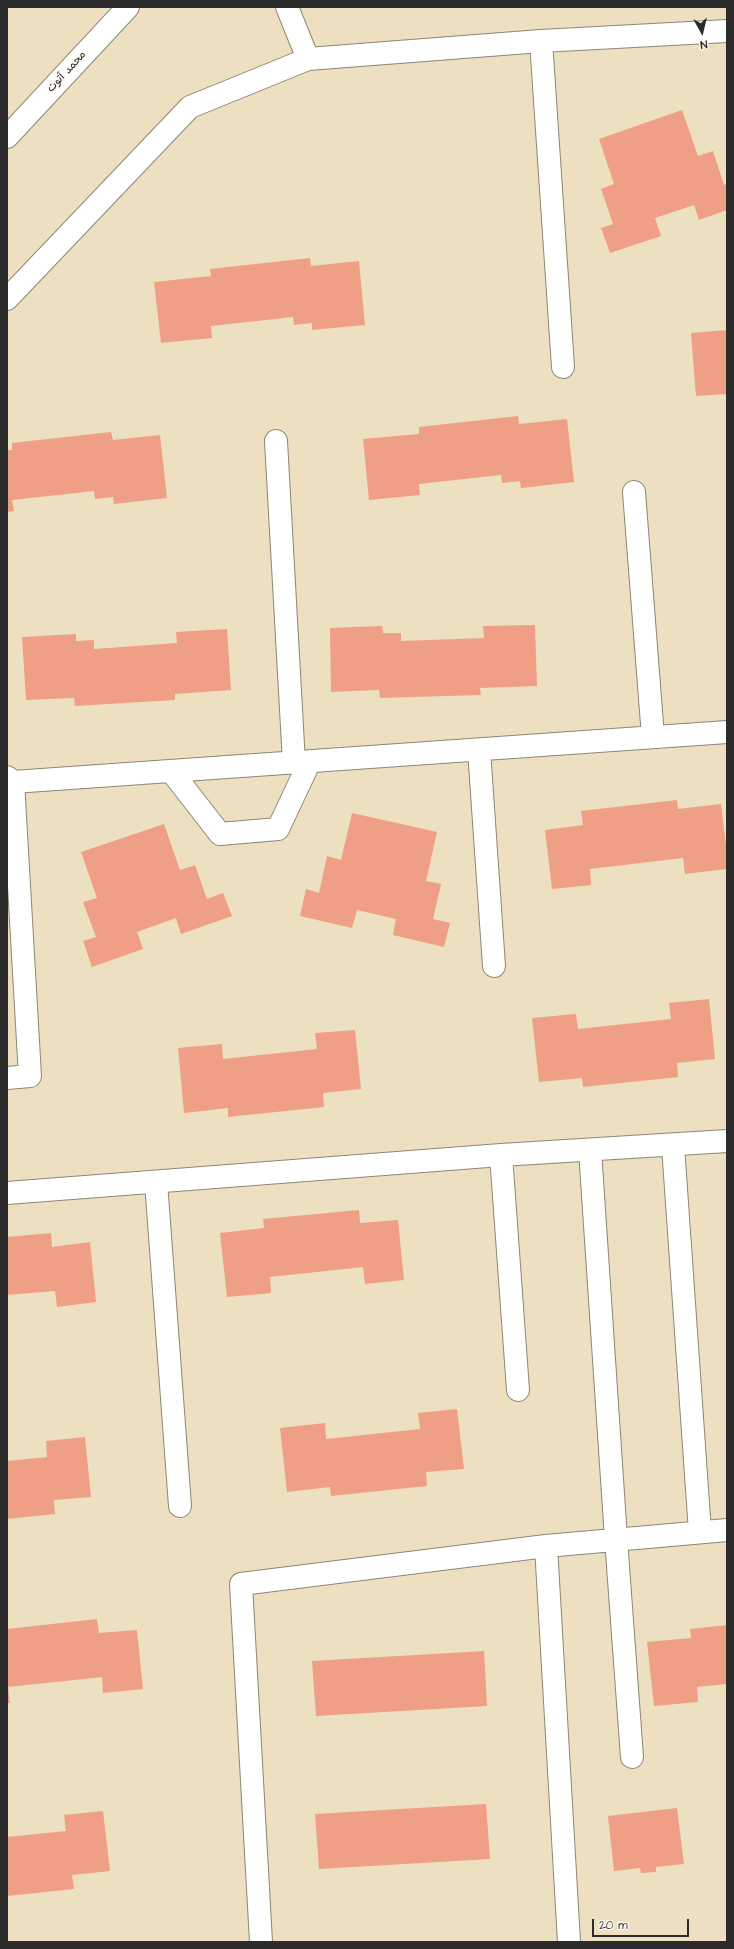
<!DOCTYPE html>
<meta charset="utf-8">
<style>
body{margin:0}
#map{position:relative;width:734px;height:1949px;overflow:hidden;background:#ede0c0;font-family:"Architects Daughter",sans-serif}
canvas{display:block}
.frame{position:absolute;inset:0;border:8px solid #2b2b2b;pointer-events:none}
.north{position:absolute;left:682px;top:12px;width:40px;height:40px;-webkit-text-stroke:3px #fbf7ec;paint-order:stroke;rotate:172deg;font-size:11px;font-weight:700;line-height:16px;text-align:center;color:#2b2b2b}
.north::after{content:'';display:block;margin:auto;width:14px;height:18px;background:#2b2b2b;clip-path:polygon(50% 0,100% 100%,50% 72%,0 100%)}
.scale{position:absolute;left:592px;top:1919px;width:97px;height:18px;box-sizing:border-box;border:2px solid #2b2b2b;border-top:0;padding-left:5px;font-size:12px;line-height:14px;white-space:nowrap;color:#2b2b2b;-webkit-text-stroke:3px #fbf7ec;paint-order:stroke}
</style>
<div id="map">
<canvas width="734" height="1949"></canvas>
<div class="frame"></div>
<div class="north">N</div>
<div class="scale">20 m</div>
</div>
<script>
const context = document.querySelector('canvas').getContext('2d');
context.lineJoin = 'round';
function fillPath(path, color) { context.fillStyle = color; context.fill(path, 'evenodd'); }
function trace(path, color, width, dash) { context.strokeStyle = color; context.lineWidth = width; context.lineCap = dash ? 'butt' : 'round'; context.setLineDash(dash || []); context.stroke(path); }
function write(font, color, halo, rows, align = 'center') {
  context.font = font + ' "Architects Daughter","Playpen Sans Arabic",sans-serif'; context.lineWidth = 3; context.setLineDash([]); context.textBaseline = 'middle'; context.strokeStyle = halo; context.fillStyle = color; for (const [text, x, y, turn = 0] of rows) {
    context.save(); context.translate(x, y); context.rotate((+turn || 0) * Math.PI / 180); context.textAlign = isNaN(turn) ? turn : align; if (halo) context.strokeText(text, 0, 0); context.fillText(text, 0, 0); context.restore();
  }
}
fillPath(new Path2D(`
 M682,110L698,156L713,151L724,185L727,184V210L699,220L694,205L655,218L661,236L610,253L601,228L613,224L601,189L614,184L599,139Z
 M310,258L311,266L359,261L365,325L312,330V323L294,325L293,317L211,326L212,338L161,343L154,282L211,276L210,269Z
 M727,330V394L696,396L691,333Z
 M518,416L519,424L567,419L574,482L521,488L520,481L502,483L501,475L419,484L420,495L369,500L363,439L419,434V427Z
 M111,432L113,440L160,435L167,498L114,504L113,497L95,499L94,491L12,500L14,511L7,512V450H12V443Z
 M535,625L537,686L480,688L481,695L380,698L379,690L331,692L330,628L382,626L383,633H401V641L484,638L483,626Z
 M227,629L231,690L175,694V700L75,706L74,698L26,700L22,637L76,634V641L94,640V649L177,643L176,632Z
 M677,800L678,809L721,804L727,853V869L685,874L683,858L590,869L591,885L552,889L545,830L583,825L581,811Z
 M352,813L437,832L426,881L441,884L433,919L450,923L444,947L393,935L396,919L357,910L352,928L300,916L306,889L319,893L327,856L341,860Z
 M164,824L180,870L195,865L207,899L223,893L232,916L181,934L176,918L137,932L143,949L92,967L83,941L96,937L83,902L97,898L81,852Z
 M709,999L715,1059L677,1063L678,1077L583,1087L582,1078L539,1082L532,1018L576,1014L578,1029L671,1019L669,1003Z
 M355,1030L361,1089L323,1093L324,1107L228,1117V1108L184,1113L178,1048L222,1044L223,1059L317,1049L315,1033Z
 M359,1210L360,1223L398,1220L404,1280L365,1284L363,1267L270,1277L271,1293L227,1297L220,1233L264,1228L263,1219Z
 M51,1233L52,1247L90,1242L96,1302L57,1307L55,1291L7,1295V1237Z
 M457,1409L464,1469L426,1472L427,1486L331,1496L330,1487L287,1492L280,1428L325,1423L326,1439L420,1429L418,1413Z
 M85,1437L91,1497L54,1500L55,1514L7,1519V1461L47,1457L46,1441Z
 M97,1619L99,1633L137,1630L143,1689L103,1693L102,1677L8,1687L10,1703H7V1629Z
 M727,1625V1684L697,1687L698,1702L654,1706L647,1642L691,1638L690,1629Z
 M484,1651L487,1706L316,1716L312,1661Z
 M486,1804L490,1859L319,1869L315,1814Z
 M677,1808L684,1864L656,1867V1872L641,1873L640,1868L614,1871L608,1816Z
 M103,1811L110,1871L72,1875L74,1889L7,1896V1837L66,1831L64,1815Z`), '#ef9f85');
const minor = new Path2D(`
 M541,41L563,367
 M276,441L294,763
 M634,492L653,737
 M479,750L494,966
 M171,771L220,834L278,829L310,761
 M7,777L13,782L727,732
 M7,1078L30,1076L13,782
 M673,1146L700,1532
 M590,1150L616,1539L632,1757
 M501,1155L518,1390
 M156,1182L180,1506
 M7,1193L501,1155L727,1141
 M546,1546L569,1942
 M261,1942L241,1584L546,1546L727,1530`);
const tertiary = new Path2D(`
 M287,7L308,59
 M7,137L128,7
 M7,299L190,107L308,59L541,41L727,31`);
trace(minor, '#8c8676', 24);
trace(tertiary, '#8c8676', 24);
trace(minor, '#fff', 22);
trace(tertiary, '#fff', 22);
write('11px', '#2b2b2b', '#fbf7ec', [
 ["محمد آتوت",67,72,-47]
]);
</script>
